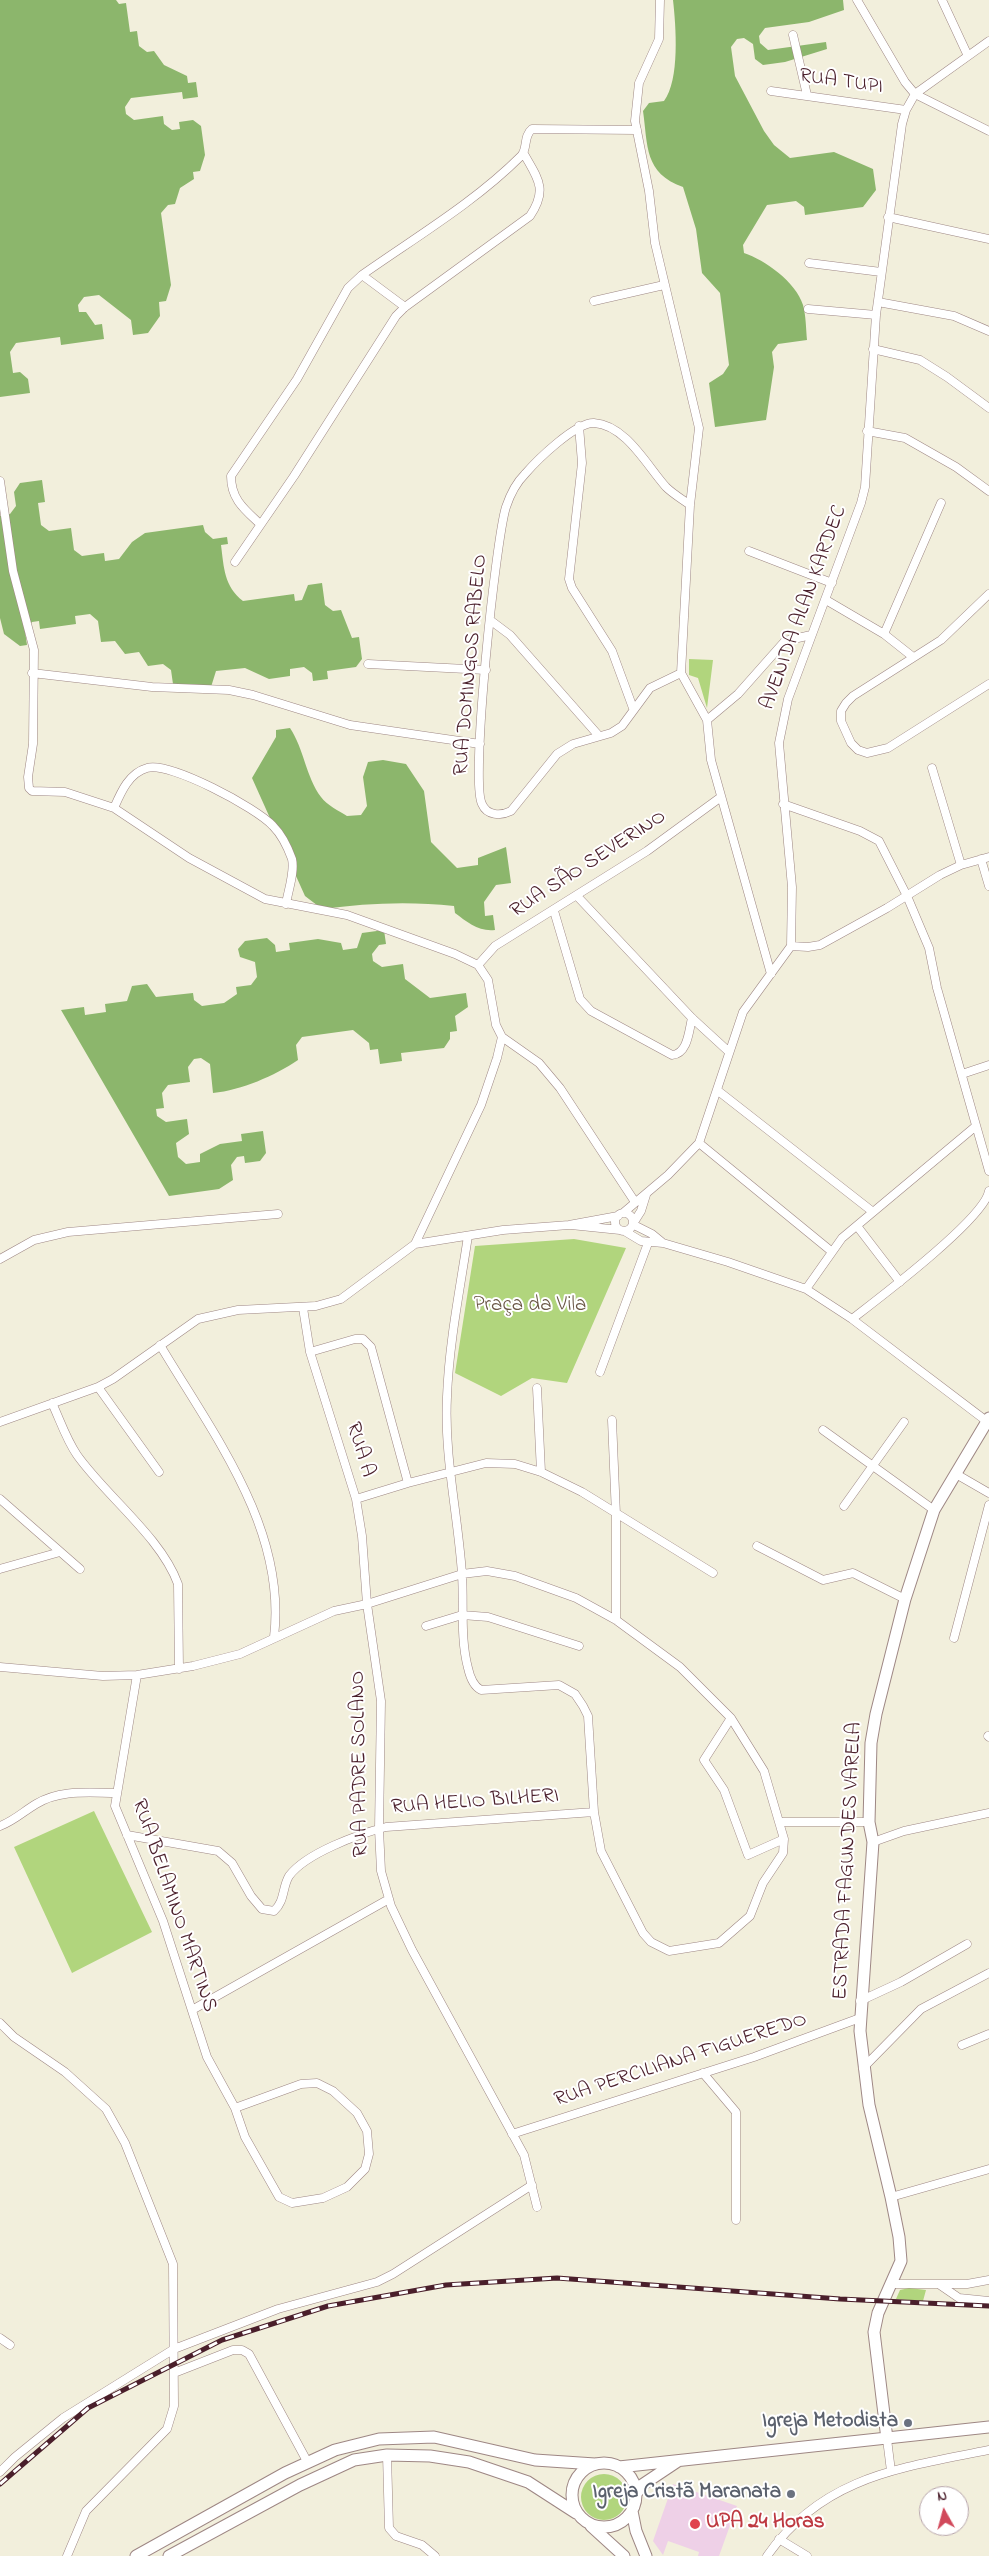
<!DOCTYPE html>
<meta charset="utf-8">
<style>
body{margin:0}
#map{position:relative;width:989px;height:2556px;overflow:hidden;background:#f2efdc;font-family:"Indie Flower",sans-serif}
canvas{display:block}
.north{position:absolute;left:919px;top:2486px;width:50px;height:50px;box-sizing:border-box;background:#fff;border:1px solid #b7a5aa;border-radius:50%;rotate:353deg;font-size:14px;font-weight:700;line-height:20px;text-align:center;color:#4a1f2b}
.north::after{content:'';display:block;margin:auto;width:18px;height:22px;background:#d1495b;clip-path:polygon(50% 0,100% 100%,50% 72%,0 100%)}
</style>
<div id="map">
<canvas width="989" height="2556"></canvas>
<div class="north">N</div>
</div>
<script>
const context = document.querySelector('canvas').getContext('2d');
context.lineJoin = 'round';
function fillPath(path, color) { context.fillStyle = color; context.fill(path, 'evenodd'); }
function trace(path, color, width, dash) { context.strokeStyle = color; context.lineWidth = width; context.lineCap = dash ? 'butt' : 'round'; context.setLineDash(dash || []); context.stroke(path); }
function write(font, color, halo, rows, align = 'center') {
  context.font = font + ' "Indie Flower",sans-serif'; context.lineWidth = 4; context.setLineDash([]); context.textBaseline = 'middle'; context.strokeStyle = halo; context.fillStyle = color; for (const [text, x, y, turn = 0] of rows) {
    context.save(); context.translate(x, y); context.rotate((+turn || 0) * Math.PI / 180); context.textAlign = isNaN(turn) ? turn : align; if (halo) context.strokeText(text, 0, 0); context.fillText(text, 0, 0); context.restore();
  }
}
fillPath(new Path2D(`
 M673,2484L737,2506L719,2556H698L699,2552L668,2541L663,2555L653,2541Z`), '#eed0e7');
fillPath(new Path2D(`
 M689,659L713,660L707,708L698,678L689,675Z
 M574,1239L626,1248L567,1383L532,1378L501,1396L455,1373L475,1246Z
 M94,1811L152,1932L72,1973L14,1847Z
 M909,2288L926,2290L923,2301L896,2299L900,2290Z
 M581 2497a23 23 0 1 1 46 0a23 23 0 1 1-46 0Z`), '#b1d57d');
fillPath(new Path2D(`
 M0,0H116L119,4L126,3L130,32L137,31L139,46L147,52L154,51L164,65L187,76L188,83L196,82L198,97L183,99L182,92L131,98L125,107L126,114L134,120L163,116L164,124L172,130L180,129L179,122L193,120L201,126L205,155L200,171L193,172L194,179L180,188L175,204L168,205L161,213L171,285L166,301L159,302L160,316L148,333L133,335L131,320L99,295L84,297L78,305L79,312H86L95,325L102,324L104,339L61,345L60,337L16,343L10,352L13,373L20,372L28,379L30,393L0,397Z
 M673,0H843L844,10L809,22L765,28L759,36L760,43L768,50L826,42L827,49L785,62L763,65L755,59L753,44L744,38L737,39L731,47L735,76L764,131L774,145L790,158L834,152L873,169L876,190L863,207L805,215L804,207L796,201L767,205L743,245L744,253C765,260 796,282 803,305C806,316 806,329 807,340L778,344L772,352L774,367L766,420L715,427L709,383L723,374L729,365L720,293L702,273L696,229L683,187C644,173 648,146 643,111L649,103L664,101C680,80 676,26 673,0Z
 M42,480L45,502L38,503L41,525L49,531L71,528L74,550L82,556L104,553L105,561L119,559L132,542L145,533L203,525L205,532L213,539L227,537L228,544L221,545C224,568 224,586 243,601L294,594L295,601L302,600L308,585L322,583L325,605L333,611L341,610L352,638L359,637L362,659L356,667L327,671L328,679L313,681L312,673L304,667L290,669V676L269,679L245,668L216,671L211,687L173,684L171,670L163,664L148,666L139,652L125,654L115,641L101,642L98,621L90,614L75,616L76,624L40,629L39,621L32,622L25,631L27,645L20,646L4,634L0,618V516L10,514L16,506L14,492L20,483Z
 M290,728C304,749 306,777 321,797C327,805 339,811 347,816L361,815L367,806L363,777L368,762L383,760L406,764L424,791L431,842L457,868L478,865V858L506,847L511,883L496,885L484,902L485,916L493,915L495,930C479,932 467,922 455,913L454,906C410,901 366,903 322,909L305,896L252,778L276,737V730Z
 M384,930L386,944L379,945L372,954L373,961L382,967L403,964L405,979L430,998L466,993L468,1007L455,1016L457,1031L450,1032V1039L444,1048L401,1053L402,1061L380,1064L378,1049L370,1050L369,1043L353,1030L302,1037L296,1045L298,1060C274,1076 242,1090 213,1093L210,1064L201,1058L194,1059L188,1067L190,1082L168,1085L162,1093L164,1108L156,1109L157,1116L166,1122L187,1119L189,1134L176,1143L178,1157L186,1164L200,1162V1154L220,1144L242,1141L241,1134L263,1131L266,1153L260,1161L245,1163L244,1156L237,1157L231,1165L233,1180L219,1189L169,1196L61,1010L84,1007L85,1015L106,1012L105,1004L127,1001L132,986L147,984L156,997L193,993L194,1000L202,1006L224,1003L237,994L236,987L251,985L257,977L255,962L240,957L238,949L245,941L267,938L275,945L276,952L290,950L289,943L318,939L341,943L343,950L357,948L362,933Z`), '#8cb66c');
const street = new Path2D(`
 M660,0L659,39L639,83L635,121L649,191L655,243L699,428L690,505L681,673L707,720L711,760L771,974
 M857,0L905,82L915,94L989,131
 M942,0L968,56
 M793,35L807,95
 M771,91L906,110
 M888,217L989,239
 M809,263L881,272
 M362,275L405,307
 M594,301L664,285
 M878,302L954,316L989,331
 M808,309L876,315
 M873,349L920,360L947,377L989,408
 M579,426L582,463L569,579L572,588L612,651L633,708
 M867,431L905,438L956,467L989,491
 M0,481L13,571L34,650L33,744L28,777L29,788L32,791L65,792L114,808L189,858L265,899L347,915L455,954L478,965L488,980L496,1025L502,1037L497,1058L481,1105L415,1244
 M260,524C244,509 231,499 231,476L297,379L348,288L362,275C416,237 475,202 521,156C528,149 523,136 532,129L637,130
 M749,551L832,583
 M235,562L294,476L396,316L405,307L530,216C548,189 538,179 524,154
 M989,594L941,640L853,696L846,703L841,711V721L851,743L858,750L867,753L888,748L989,684
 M826,600L884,634L913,657
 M490,620L510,635L599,736
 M884,634L941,503
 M368,664L486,670
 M32,673L152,687L229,690L253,695L350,725L480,744
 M681,673L650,688L622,726L611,733L573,744L557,754L511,811C501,816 487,816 482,804C470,781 496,538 506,507C510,495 517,482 525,474C537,460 576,422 594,423C626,425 647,466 666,487C673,494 682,499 690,505
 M707,720L738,694L785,641L811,635
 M932,768L961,865
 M783,804L860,831L879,841L907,896L929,948L937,988L989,1171
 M114,808C121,792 129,773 147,768C169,761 257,808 273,826C281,834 288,848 292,859C295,872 288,891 286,904
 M981,859L989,886
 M577,896L692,1018L728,1051
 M554,911L580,999L591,1011L672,1055C688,1054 689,1030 692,1018
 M791,946L808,947L820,945L887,908L940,875L961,865L989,857
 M478,965L495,946L647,851L721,797
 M502,1037L539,1063L560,1088L635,1202
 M962,1074L989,1065
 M717,1090L873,1212
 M699,1143L831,1251
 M615 1222a9 9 0 1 1 18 0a9 9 0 1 1-18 0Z
 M623,1213L668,1175L699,1143L743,1012L791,946L792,887L779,743L788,699L861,503L865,487L876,315L902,124L906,110L915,94L989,41
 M634,1222L641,1211L646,1195
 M571,1225L620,1230
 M634,1225L652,1234L663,1243
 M857,1226L900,1282
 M626,1232L641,1241L663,1243L728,1262L806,1289L852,1319L989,1423
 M0,1259L34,1240L68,1232L278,1214
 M806,1289L842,1238L976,1126
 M303,1308L310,1352L356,1499L362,1536L367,1604L381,1701L379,1829L381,1871L391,1906L412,1950L524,2155L537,2207
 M852,1319C878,1299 984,1219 989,1191
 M160,1345C213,1434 287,1529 274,1637
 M310,1352L355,1339H363L371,1347L408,1483
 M600,1372L648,1243
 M98,1387L159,1472
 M537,1388L541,1472
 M52,1403C60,1420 66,1439 77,1455C106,1496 161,1537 178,1584L179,1669
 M612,1420L616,1515V1620
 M0,1422L98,1387L113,1379L198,1319L238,1310L316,1306L341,1299L415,1244L503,1230L569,1225L618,1216
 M823,1430L934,1510
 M956,1474L989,1493
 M0,1499L80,1569
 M356,1499L408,1483L486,1463L515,1464L541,1472L582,1492L713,1573
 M844,1506L904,1422
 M757,1546L823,1580L853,1573L905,1599
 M0,1569L60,1552
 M426,1626L462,1615L488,1617L579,1646
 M954,1638L989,1505
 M0,1667L103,1676L137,1675L193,1666L240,1654L334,1611L367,1604L462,1574L487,1571L515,1576L576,1598L616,1620L680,1667L731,1718L764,1771L784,1839L783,1853L763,1883L750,1916L719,1943L669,1951L651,1942L643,1933L601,1851L594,1812L588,1716L583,1706L575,1694L559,1685L481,1690C473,1686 470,1677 468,1668C460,1638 464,1605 462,1574C458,1515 444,1456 447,1397C449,1343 460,1289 468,1236
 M137,1675L115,1806L163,1921L207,2057L235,2108L245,2137L279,2197L292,2203L323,2198L347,2187L365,2169L369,2154L367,2131L357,2113L333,2091L317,2083L301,2084L235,2108
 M731,1718L704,1760L724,1790L748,1855L784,1839
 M988,1736L989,1737
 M780,1822H869
 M0,1826C14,1821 24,1811 36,1804C61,1789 89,1793 117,1793
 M127,1835L218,1851L232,1863L251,1896L262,1909L274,1911C285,1901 282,1888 289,1876C306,1853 359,1834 386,1827L594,1812
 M873,1842L904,1831L989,1813
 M860,2001L901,1982L967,1944
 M192,2010L389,1899
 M0,2023L14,2037L65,2072L106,2109L125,2143L173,2264L174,2406L167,2429L86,2511L67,2556
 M962,2045L989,2034
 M863,2068L921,2009L989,1973
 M703,2073L736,2112V2220
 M512,2134L754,2057L860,2018
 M891,2197L989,2169
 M893,2284H967L989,2280
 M940,2285L959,2298L989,2301
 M0,2338L10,2345
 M174,2373L233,2350H242L249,2354L308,2463
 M887,2439L891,2471
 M387,2455L389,2528L396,2536L422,2545L435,2556
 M0,2472L15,2457L63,2418L174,2349L278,2309L377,2282L393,2274L532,2185
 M779,2539L807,2556
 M767,2556C823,2476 901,2468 989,2450`);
const secondary = new Path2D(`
 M887,2439L874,2332L878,2313L901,2261L899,2237L891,2197L869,2105L860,2031L873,1842L869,1822L871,1743L876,1714L905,1599L934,1510L989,1418
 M572 2495a32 32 0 1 1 64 0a32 32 0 1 1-64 0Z
 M619,2467L989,2427
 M636,2494L642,2485L678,2461
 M632,2511L636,2531L646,2556
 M591,2526L624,2556
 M136,2556L285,2473L335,2450L379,2439L434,2437L535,2460L595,2464
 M169,2556L300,2485L354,2460L387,2455L430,2456L469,2462L528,2482L576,2513`);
trace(street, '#9e8784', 9);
trace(secondary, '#9e8784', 13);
trace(street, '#fff', 8);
trace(secondary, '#fff', 11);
const rail = new Path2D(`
 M0,2484L88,2408L222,2340L328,2306L446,2285L557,2278L840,2299L989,2306`);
trace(rail, '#4a1f2b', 5);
trace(rail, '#fff', 3, [9]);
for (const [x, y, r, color] of [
 [908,2423,5,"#6b7280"],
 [791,2494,5,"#6b7280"],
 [695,2524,6,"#e0444e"]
]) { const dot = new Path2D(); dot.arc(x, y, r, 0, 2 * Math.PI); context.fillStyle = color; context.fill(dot); trace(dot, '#fff', 2); }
write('21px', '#4a1f2b', '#fff', [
 ["RUA TUPI",841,83,8],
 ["AVENIDA ALAN KARDEC",805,608,-70],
 ["RUA DOMINGOS RABELO",472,665,-85],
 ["RUA SÃO SEVERINO",589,865,-33],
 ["RUA A",359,1450,73],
 ["RUA PADRE SOLANO",361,1764,-91],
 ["RUA HELIO BILHERI",475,1803,-4],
 ["ESTRADA FAGUNDES VARELA",849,1861,-87],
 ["RUA BELAMINO MARTINS",173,1906,71],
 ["RUA PERCILIANA FIGUEREDO",681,2061,-18]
]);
write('21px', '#695644', '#fff', [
 ["Praça da Vila",530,1307]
]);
write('bold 21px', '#5b616d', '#fff', [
 ["Igreja Metodista",898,2423],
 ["Igreja Cristã Maranata",781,2494]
], 'right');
write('bold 21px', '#be3a42', '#fff', [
 ["UPA 24 Horas",706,2524]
], 'left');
</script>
